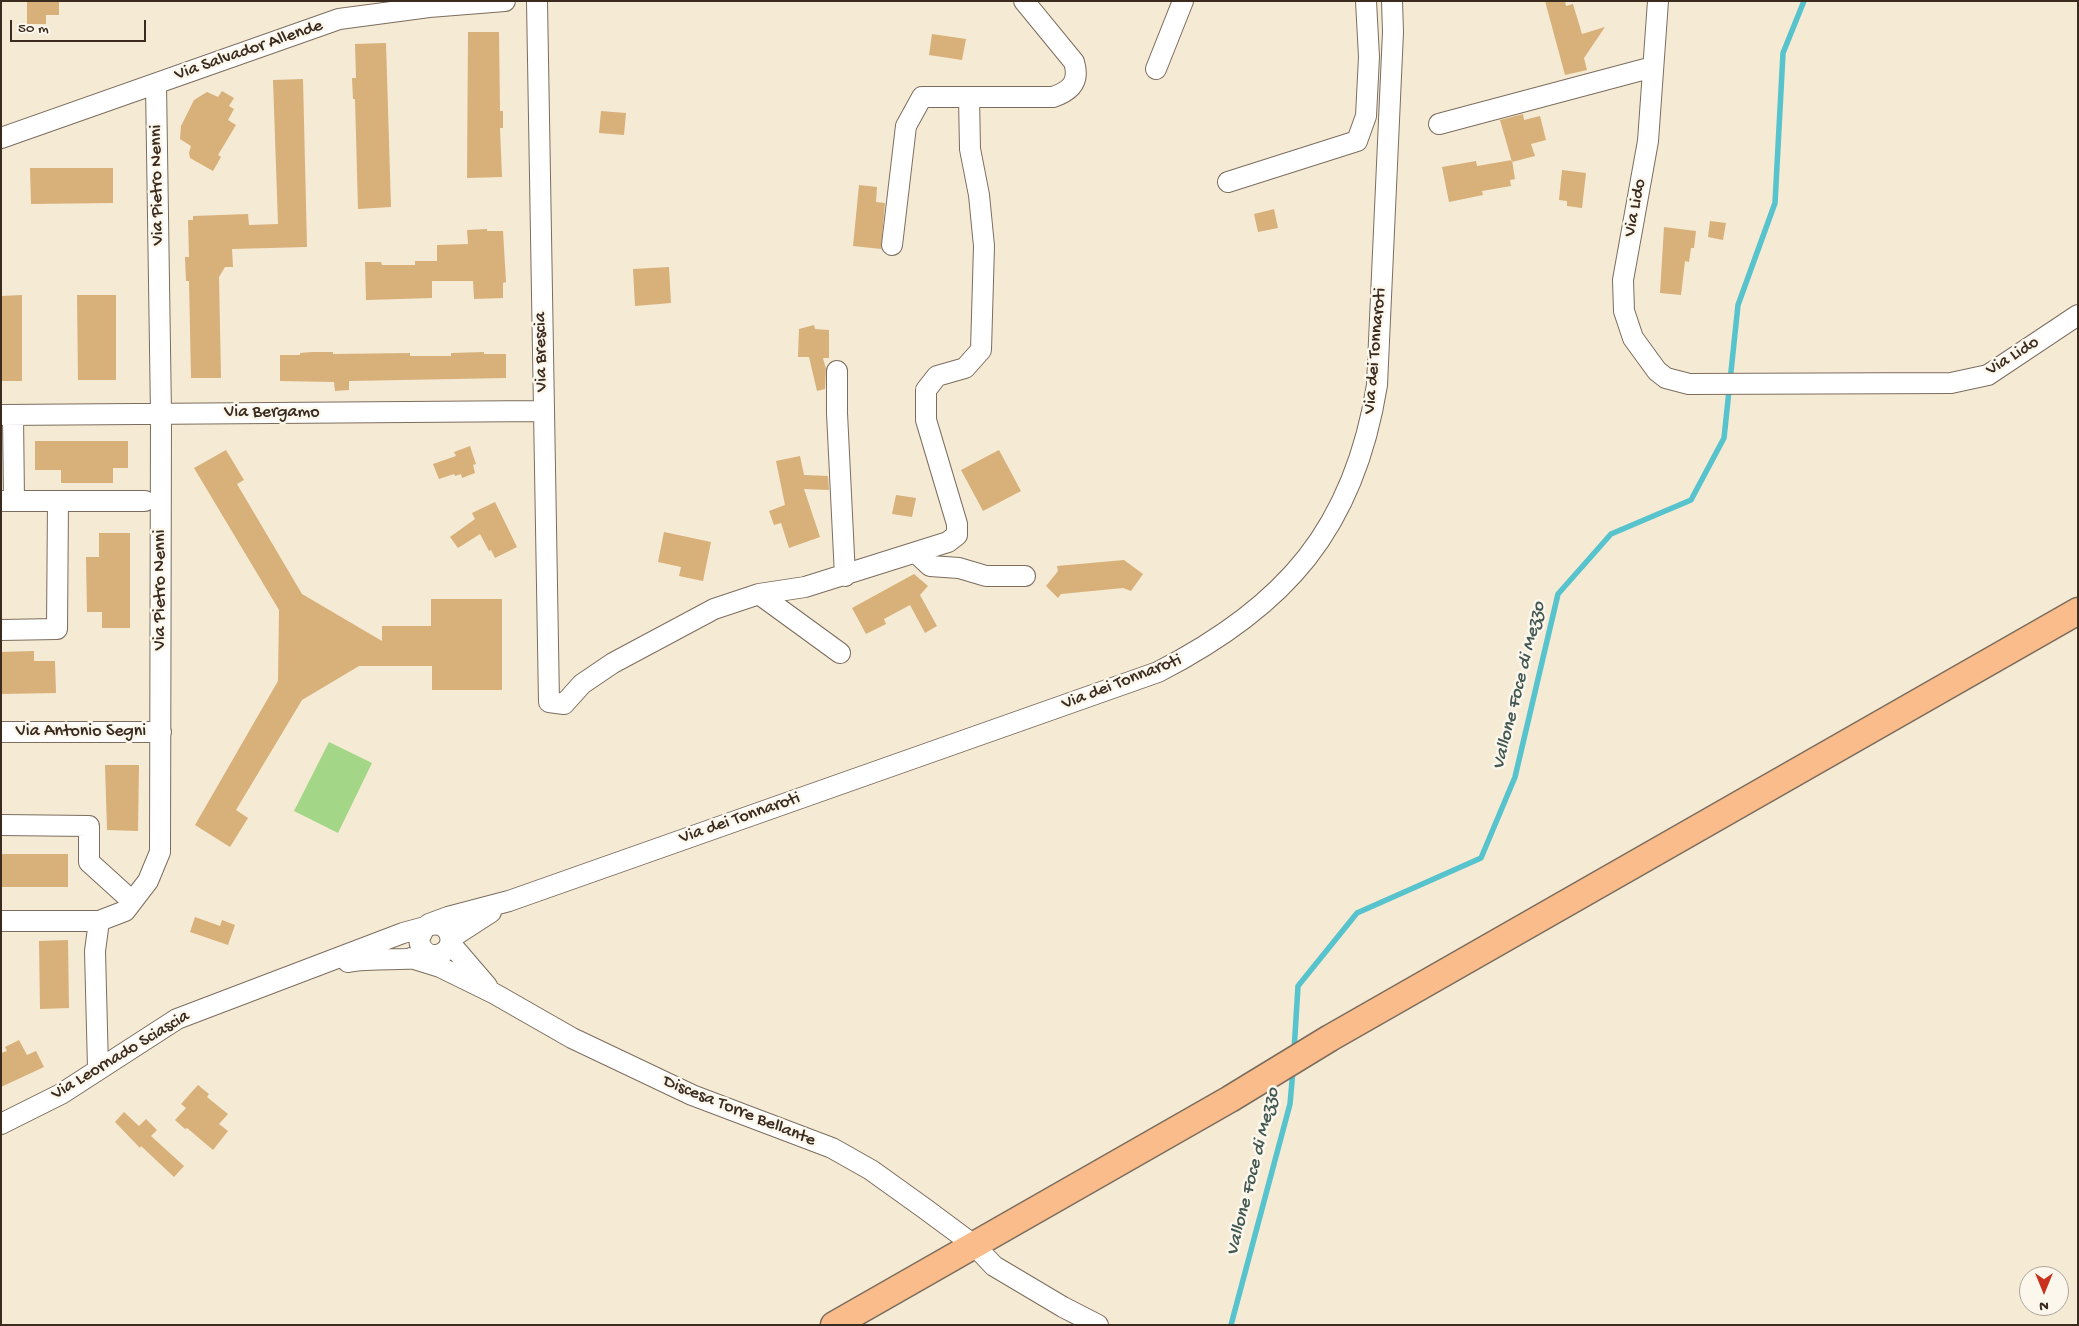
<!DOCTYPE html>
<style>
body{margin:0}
#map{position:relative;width:2079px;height:1326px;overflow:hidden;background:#f5ead4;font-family:"Gochi Hand",sans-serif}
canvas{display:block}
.frame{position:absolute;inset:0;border:2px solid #3b2a1e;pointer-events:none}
.north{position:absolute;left:2019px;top:1266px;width:50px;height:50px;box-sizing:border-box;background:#fbf7ec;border:1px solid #aea59a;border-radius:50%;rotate:180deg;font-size:14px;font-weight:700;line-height:20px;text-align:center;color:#3b2a1e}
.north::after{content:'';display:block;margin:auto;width:18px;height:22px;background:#c8321e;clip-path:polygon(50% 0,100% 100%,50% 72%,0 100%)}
.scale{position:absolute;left:10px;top:20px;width:136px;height:22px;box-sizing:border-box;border:2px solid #3b2a1e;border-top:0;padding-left:6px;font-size:15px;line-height:18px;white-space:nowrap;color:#3b2a1e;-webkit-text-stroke:4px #fbf7ec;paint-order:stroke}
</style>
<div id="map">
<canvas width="2079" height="1326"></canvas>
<div class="frame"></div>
<div class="north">N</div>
<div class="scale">50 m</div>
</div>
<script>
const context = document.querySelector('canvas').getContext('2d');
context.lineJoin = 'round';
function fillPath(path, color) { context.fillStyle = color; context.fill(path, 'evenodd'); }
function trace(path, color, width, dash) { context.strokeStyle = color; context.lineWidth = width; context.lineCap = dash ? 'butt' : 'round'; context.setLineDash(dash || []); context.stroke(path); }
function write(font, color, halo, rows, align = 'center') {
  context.font = font + ' "Gochi Hand",sans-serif'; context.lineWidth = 5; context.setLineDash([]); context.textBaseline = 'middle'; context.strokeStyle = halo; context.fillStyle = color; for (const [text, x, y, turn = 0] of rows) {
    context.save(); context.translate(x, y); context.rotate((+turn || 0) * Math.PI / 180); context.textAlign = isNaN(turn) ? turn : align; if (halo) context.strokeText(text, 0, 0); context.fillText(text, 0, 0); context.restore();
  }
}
fillPath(new Path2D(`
 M329,742L372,763L338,833L294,811Z`), '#a3d787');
trace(new Path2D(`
 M1294,1051L1298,986L1357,913L1481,858L1515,777L1558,594L1611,534L1691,500L1724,438L1738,305L1775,203L1783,53L1804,1
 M1231,1325L1290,1104L1293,1070`), '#56c3cd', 5.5);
fillPath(new Path2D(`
 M1545,1H1565L1566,6L1573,4L1582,34L1605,27L1584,58L1587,70L1565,75Z
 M27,2H59V15H46V24H27Z
 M468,32H499L500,111H503V128H500L502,177L467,178Z
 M932,34L966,39L962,60L929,55Z
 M386,43L391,207L358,209L355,99H353L352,78H356L355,44Z
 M303,79L307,247L232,249L233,267H225L219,277L221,378H191L189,281H186L185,257H189L188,220H193V216L248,214L249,225L278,224L273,80Z
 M222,91L234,98L229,106L234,109L228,120L236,125L218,155L221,157L213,171L190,158L189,153L191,146L180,139L181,126L194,100L207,92L218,97Z
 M601,111L626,113L624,135L599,133Z
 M1523,114L1524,120L1540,116L1546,140L1531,144L1535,156L1512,162L1500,120Z
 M1512,160L1515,179L1510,180L1511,186L1482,191L1483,195L1449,202L1442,167L1476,161L1477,166Z
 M30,168H113V203L31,204Z
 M1562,170L1586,173L1582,208L1567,206V201L1559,200Z
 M859,185L877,187L876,202L885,203L881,249L853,246Z
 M1274,209L1278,228L1258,232L1254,214Z
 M1710,221L1726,223L1723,240L1708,237Z
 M1664,227L1696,231L1694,248H1691L1689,262L1685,261L1681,295L1660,293Z
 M487,229V231H503L506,282L503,283V298L474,299L473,281H432V298L366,300L365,262H381L382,265H415V261H437V245L468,244L467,230Z
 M669,267L671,303L635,306L633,269Z
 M22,295V381H1V296Z
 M77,295H116V380H78Z
 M814,325L815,329L829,330V358H823L826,369L825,389L817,391L809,357H798L799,329Z
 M312,352H333V354L410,353V356H451V353L484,352V354H506V378L349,381V390L335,391L334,382L280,381V355H300V353Z
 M35,441H128V468H113V483H61V470H35Z
 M470,446L476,464L473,465L475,473L462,478L461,474L455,476L454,474L439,479L433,464L456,456L454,452Z
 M226,450L244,480L237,484L302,594L382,641V626H431V599H502V690H432V666H359L302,700L236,810L248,818L230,847L195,825L278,681L279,610L194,468Z
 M999,450L1021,491L983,511L961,470Z
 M800,456L804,475L828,476L829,490L804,489L820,537L789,548L781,523L774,525L769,511L785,505L776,461Z
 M896,495L916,498L912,517L892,514Z
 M495,502L517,547L495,558L491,550L489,551L480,534L458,548L450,537L475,519L472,513Z
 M664,532L711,542L703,581L679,576L681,567L658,562Z
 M99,533H130V628H102V612H87L86,557H99Z
 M1124,560L1143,574L1131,591L1123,588L1061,594L1058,598L1046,586L1058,571L1057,566Z
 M914,574L928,586L920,595L937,626L925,633L910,605L884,619L886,624L866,634L852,608Z
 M34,651V661H55L56,693L1,694V652Z
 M105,765H139L138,831L107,830Z
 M1,854H68V887H1Z
 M195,917L220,926L222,920L235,925L228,945L190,932Z
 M68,940L69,1008L40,1009L39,941Z
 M19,1040L27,1055L36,1051L44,1067L1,1087V1053L7,1051L5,1047Z
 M198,1085L209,1094L207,1097L228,1114L219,1124L228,1131L213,1150L187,1128L185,1129L175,1120L186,1108L181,1104Z
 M124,1112L139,1126L146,1119L157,1130L151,1136L184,1166L174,1177L141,1146L140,1148L115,1122Z`), '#d8b07a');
const minor = new Path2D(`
 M537,1L549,702L564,704L582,684L613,663L714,609L759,594L805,587L948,542L957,535V524L926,420V390L937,376L965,368L981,350L984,246L979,195L970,149L969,97
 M1658,1L1648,141L1623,280L1624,311L1633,338L1657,371L1666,378L1689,384L1951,383L1988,375L2078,315
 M1156,69L1183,1
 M1439,124L1653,67
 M1,138L339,19L429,7L505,1
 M1228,182L1357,141L1366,116L1369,57L1366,1
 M892,245L906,126L922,97H1053C1071,91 1080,82 1074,62L1024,1
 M837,371V413L845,576
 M1,415L543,411
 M13,415L14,501
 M1,501H145
 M916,553L930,566L959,568L986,576H1025
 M759,594L840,653
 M1,630L57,629L58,501
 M1,732H161
 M1,825L89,826V862L132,901
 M1,921H99
 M429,924L448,917L509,901L1158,672C1285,607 1354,529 1377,385L1393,32L1392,1
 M451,938L491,912
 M450,943L487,986
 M411,958L440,967L495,994L572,1038L692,1095L832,1148L871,1170L924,1208L974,1245L994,1266L1063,1307L1098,1325
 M348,962C375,956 419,963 440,954C448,951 452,944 450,936C447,924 435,922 425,927L419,939C420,949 426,956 437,955
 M98,1068L95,951L99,921L125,911L148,881L160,852L161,414L156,84
 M1,1124L61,1094L177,1019L403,933L425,927`);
const major = new Path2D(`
 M834,1325L1230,1099L1330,1038L2078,611`);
trace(minor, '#7c6d5e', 22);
trace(major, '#7c6d5e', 29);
trace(minor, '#fff', 20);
trace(major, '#f9bc8a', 26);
write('18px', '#3b2a1e', '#fbf7ec', [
 ["Via Salvador Allende",249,51,-19],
 ["Via Pietro Nenni",158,185,-91],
 ["Via Lido",1636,208,-79],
 ["Via dei Tonnaroti",1376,351,-85],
 ["Via Brescia",542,352,-91],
 ["Via Lido",2013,357,-32],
 ["Via Bergamo",272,413],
 ["Via Pietro Nenni",161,590,-90],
 ["Via dei Tonnaroti",1122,683,-21],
 ["Via Antonio Segni",81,732],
 ["Via dei Tonnaroti",740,819,-19],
 ["Via Leornado Sciascia",121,1056,-31],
 ["Discesa Torre Bellante",739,1112,22]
]);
write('italic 19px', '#435853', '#fbf7ec', [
 ["Vallone Foce di Mezzo",1520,686,-76],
 ["Vallone Foce di Mezzo",1254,1172,-76]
]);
</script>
